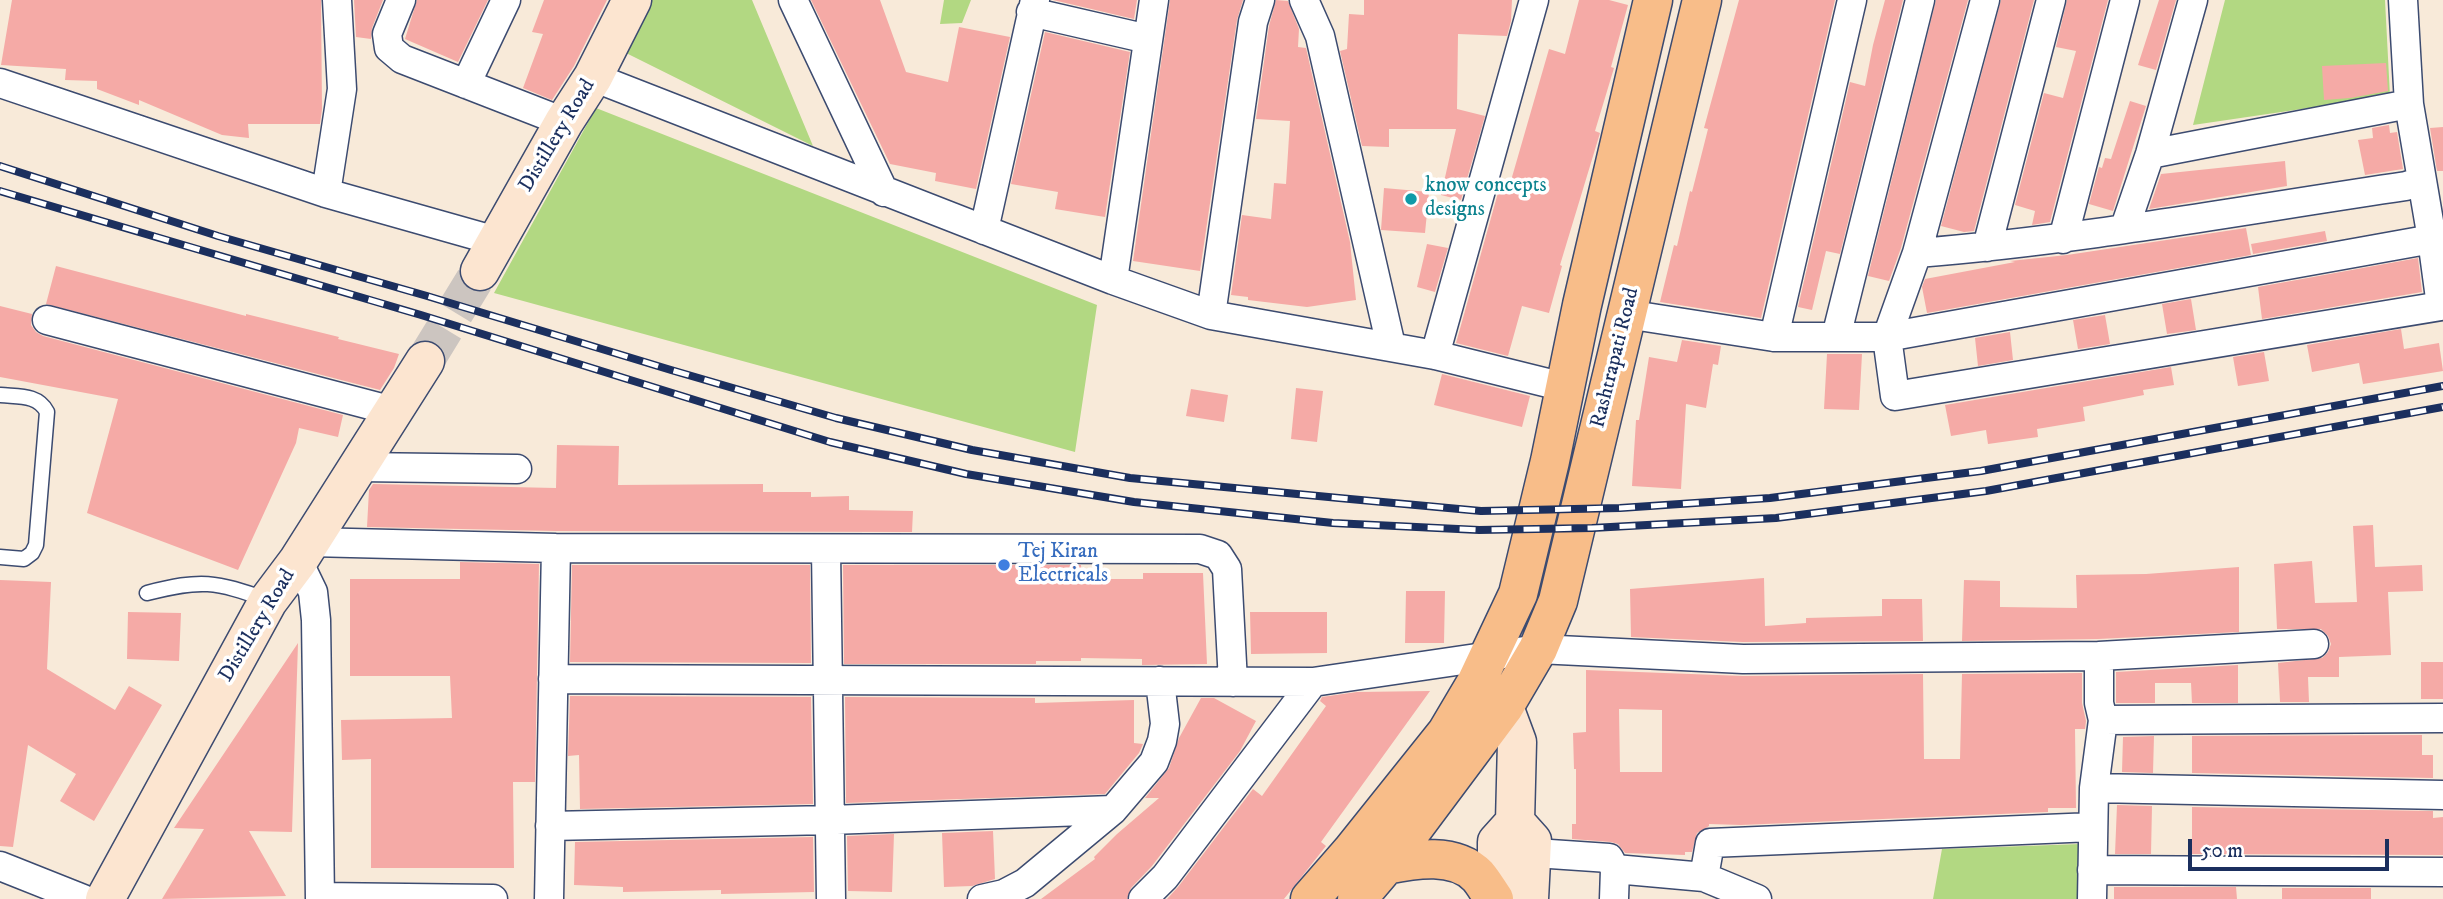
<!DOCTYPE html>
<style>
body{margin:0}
#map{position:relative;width:2443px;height:899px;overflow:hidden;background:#f8ead9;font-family:"IM FELL DW Pica",serif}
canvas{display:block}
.scale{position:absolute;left:2188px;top:839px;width:201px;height:32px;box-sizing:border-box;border:4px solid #1b2f5e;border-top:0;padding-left:9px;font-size:21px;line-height:24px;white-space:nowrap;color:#1b2f5e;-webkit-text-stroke:5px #fff;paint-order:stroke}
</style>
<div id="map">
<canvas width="2443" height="899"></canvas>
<div class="scale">50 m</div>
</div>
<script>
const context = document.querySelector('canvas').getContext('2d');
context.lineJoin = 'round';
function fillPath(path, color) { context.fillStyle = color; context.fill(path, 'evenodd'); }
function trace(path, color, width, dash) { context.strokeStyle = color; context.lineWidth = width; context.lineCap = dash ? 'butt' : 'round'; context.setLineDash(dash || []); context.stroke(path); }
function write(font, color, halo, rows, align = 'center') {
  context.font = font + ' "IM FELL DW Pica",serif'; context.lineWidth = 7; context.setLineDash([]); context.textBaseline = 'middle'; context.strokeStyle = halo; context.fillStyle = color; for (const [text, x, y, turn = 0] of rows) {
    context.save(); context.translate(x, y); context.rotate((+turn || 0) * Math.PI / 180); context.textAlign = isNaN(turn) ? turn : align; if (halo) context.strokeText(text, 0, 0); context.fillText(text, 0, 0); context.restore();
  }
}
fillPath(new Path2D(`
 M647,0H752L813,146L622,51Z
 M944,0H971L962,23L940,24Z
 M2225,0H2385L2390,96L2193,125Z
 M596,108L1097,305L1075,452L494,293Z
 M2080,844L2079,899H1933L1942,849Z`), '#b2d882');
fillPath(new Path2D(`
 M12,0H321L322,109L320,124H248L249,138L222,135L139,100V105L97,89V81L65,80L66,69L1,65Z
 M354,0H383L372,28L371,39L356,37Z
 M417,0H488L458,62L405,39Z
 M544,0H607L574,66L552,100L523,88L543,34L532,32Z
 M811,0H880L906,72L948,82L959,27L1010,37L976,189L935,181L936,173L890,164Z
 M1053,0H1137L1134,19Z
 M1170,0H1243L1237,20L1200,271L1133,261Z
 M1276,0L1288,1L1299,29L1298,47L1306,48L1350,242L1356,300L1307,307L1248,300V297L1231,295L1242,215L1271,219L1274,183L1286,184L1290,121L1256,119L1269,26Z
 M1364,0H1512L1511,21L1507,36L1458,34L1457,109L1485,116L1461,200L1441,195L1456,129H1389V147L1362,146L1340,51L1347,49L1349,14L1364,15Z
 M1579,0H1609L1628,5L1611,67L1614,68L1595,131L1600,133L1560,265L1562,266L1549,313L1522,306L1508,356L1456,343L1501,182L1510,184L1549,49L1565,54Z
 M1739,0H1835L1761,318L1660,302L1674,245L1677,246L1690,191L1692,192L1708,129L1704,128Z
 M1885,0H1903L1840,254L1826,251L1812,310L1798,307L1850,82L1865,86L1873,45Z
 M1936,0H1968L1901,248L1889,281L1868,276Z
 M2001,0H2034L1974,231L1964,232L1941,226Z
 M2067,0H2108L2050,222L2032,225L2035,211L2015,205L2044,93L2063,98L2076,51L2056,47Z
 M2159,0H2176L2156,70L2138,65Z
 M1045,32L1130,52L1105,217L1055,209L1058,192L1011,184Z
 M2386,63L2388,91L2350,98L2324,100L2322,66Z
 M2130,101L2146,106L2113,211L2089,204L2099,167L2102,168L2105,158L2111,159Z
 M2389,125L2390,133L2397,132L2403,169L2365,175L2358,140L2373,138L2372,128Z
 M2443,127V171H2437L2430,128Z
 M2285,161L2287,186L2149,209L2161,174Z
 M1384,188L1429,192L1425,233L1381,230Z
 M2246,228L2251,255L1927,313L1922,287L1925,279L2015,262L2010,261L2067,255Z
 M2325,231L2327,241L2253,254L2251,244Z
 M1427,244L1448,248L1435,292L1417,287Z
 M2418,258L2422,292L2262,319L2258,287Z
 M56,266L246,316V314L339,337L338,339L399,354L394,368L380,390L46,304Z
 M2191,299L2196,330L2167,334L2162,304Z
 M0,306L32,314L31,325L36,332L43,336L343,415L338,437L299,428L296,443L238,570L87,513L118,399L0,377Z
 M2105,315L2110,344L2078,349L2073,320Z
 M2401,329L2404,349L2439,343L2443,371L2363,384L2359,363L2312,372L2307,345Z
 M2010,332L2013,360L1978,366L1975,338Z
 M1682,340L1721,346L1718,365L1713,364L1706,408L1686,404L1681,489L1632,486L1636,420H1639L1649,357L1677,362Z
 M2264,352L2269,381L2238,386L2233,357Z
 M1827,354H1862L1859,410L1824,409Z
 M2171,367L2174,385L2143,390L2144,395L2083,407L2085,421L2037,429L2038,437L1988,444L1986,430L1951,436L1945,405Z
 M1442,374L1530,396L1522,427L1434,405Z
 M1296,388L1323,391L1317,442L1291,439Z
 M1191,389L1228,395L1224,422L1186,416Z
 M557,445L619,446L618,485L763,484V492H811V497L849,496V510L913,511L912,532L556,531L367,527L369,490L373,484L556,488Z
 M2373,525L2375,567L2422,565L2423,591L2388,592L2391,655L2339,657V677H2308L2309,702H2280L2278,663L2322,658L2328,652L2331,644L2328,636L2321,629H2277L2274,564L2312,561L2315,603L2357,602L2353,526Z
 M460,562L539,564L535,782H513L514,868H371V759L342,760L341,720L452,718L450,676H350V579H460Z
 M572,565H810L811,663L570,662Z
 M843,565H1081L1082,579H1143V573H1203L1207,664L1142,665V659L1081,658V661H1036V664H844Z
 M2239,567V632L2098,639L1962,641L1964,580L2000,581V607L2077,608L2076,575L2146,574Z
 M1764,578L1765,626L1806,623V618L1882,616V599H1922L1923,641L1743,642L1631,637L1630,589Z
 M0,580L51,582L47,669L115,710L129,686L162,705L94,821L60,801L76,774L28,745L13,847L0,846Z
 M1406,591H1445L1444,643H1405Z
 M128,612L181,613L179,661L127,659Z
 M1250,612H1327V653L1251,654Z
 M298,643L292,832L249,831L286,896L162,899L204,829L174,828Z
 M2421,662H2443V699H2421Z
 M2238,665V703H2192L2191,683H2155V703H2116V672Z
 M1586,670L1743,676L1923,674L1924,759H1960L1962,674L2082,673V703L2086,721L2085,729H2075L2076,808H2048V812L1741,825L1709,824V826L1697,833L1692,852H1685V855L1625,853L1618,844L1611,842L1572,839V824H1576V769H1574L1573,733L1586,732ZM1619,709L1662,710V772H1620Z
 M1430,691L1321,842L1326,846L1284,899H1167L1178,887L1253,789L1262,796L1326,706L1320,701L1322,697L1357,692Z
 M570,696L811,697L813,804L580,809L579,755L568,756Z
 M845,697L1035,698V703L1134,700V743L1143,744L1139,753L1105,794L846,803Z
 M1201,698H1214L1256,721L1240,751L1152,866L1131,888L1127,899H1041L1095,859L1094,857L1117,834L1159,798H1145L1169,768L1179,738Z
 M2422,735V755H2433V778L2192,773V736Z
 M2154,736L2153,773L2122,772L2123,737Z
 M2117,805L2152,806L2151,854H2115Z
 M2192,807L2433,811V818L2443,817V855L2192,854Z
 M993,831L995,879L972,886L944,887L942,833Z
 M894,834L892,892L848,891L847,836Z
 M813,837L814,892L721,894V890L623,892V887L574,885L575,842Z
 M2114,887H2236L2237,899H2114Z
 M2282,888H2371V899H2282Z`), '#f5aaa6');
trace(new Path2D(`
 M425,361L480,271`), '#ccc5c0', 38, [38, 19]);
const lane = new Path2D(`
 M0,395C18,397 38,394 47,412L36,545L32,553L24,559L0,557
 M147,593C202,579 214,581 268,600`);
const street = new Path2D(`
 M401,0L387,34L389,48L402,59L564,122
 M793,0L884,192
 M1304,0L1320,36L1391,346
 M1985,0L1917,253L1887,337L1895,396L2441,306L2432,239L2409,104L2403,0
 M1031,12L1148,39
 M593,77L1113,280L1211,315L1435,355L1564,387
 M0,83L326,193L496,241
 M466,84L506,0
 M2150,154L2409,104
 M326,193L342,89L337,0
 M2125,227L2150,154L2193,0
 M984,230L1035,0
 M2063,239L2125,0
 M1987,247L2051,0
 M1917,253C2081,240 2243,210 2406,186L2422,181
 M1113,280L1154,0
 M1626,314L1774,337H1887L2443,237
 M1211,315L1253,22L1260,0
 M47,320L393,411
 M1774,337L1852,0
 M1836,337L1920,0
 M1435,355L1534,0
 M358,467L517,469
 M310,542L556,548L1200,549L1218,555L1227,569L1233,682
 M826,550L831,899
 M298,561L313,592L316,620L320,899
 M2099,656L2314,644
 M553,679L1313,682L1538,649L1743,659L2099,656V703L2103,720L2094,788L2092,899
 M2103,720L2443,718
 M2094,788L2443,795
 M550,826L830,820L1113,810
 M1550,854L1609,858L1615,869L1614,899
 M0,866L83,899
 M1615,869L1704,877L1757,899
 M2092,870L2443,872
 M1704,877L1710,843L2093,827
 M320,897L493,899
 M549,899L556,548
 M982,899L1004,894L1025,883L1113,810L1154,762L1162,741L1165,724L1160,681
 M1143,899L1165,877L1313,682`);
const secondary = new Path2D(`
 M480,271L564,122L593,77L632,0
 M1483,689L1504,707L1517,742L1515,822L1497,842V899
 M1515,822L1532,841L1529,899
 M105,899L268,601L298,561L425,361`);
const primary = new Path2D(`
 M1386,865C1415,859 1455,852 1478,876C1484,883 1489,892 1494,899
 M1310,899L1351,852L1447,732L1476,683L1518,594L1550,461L1582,305L1653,0
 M1357,899L1386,865L1504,707L1538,649L1558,601L1702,0`);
trace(lane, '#3c4b70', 17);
trace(street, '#3c4b70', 31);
trace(secondary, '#3c4b70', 41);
trace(primary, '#3c4b70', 41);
trace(lane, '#fff', 14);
trace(street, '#fff', 28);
trace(secondary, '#fce5d0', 38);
trace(primary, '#f8bd89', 38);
const rail = new Path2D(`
 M0,166L218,236L427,296L671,370L836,418L972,450L1130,478L1339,498L1481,511L1620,508L1770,498L1981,471L2443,386
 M0,191L421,315L830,442L966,474L1134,502L1333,523L1479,530L1592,528L1776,518L1986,491L2443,407`);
trace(rail, '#1b2f5e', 8);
trace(rail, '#fff', 5, [16]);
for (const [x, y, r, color] of [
 [1411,199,7,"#0f9aa8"],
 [1004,565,7,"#3f7fe0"]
]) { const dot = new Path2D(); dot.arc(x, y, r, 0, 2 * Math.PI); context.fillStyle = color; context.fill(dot); trace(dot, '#fff', 2.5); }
write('21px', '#1b2f5e', '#fff', [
 ["Distillery Road",558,136,-59],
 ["Rashtrapati Road",1616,358,-76],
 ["Distillery Road",258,626,-59]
]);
write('21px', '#0d838f', '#fff', [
 ["know concepts",1425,187],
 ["designs",1425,211]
], 'left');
write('21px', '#366cbe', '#fff', [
 ["Tej Kiran",1018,553],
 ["Electricals",1018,577]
], 'left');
</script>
